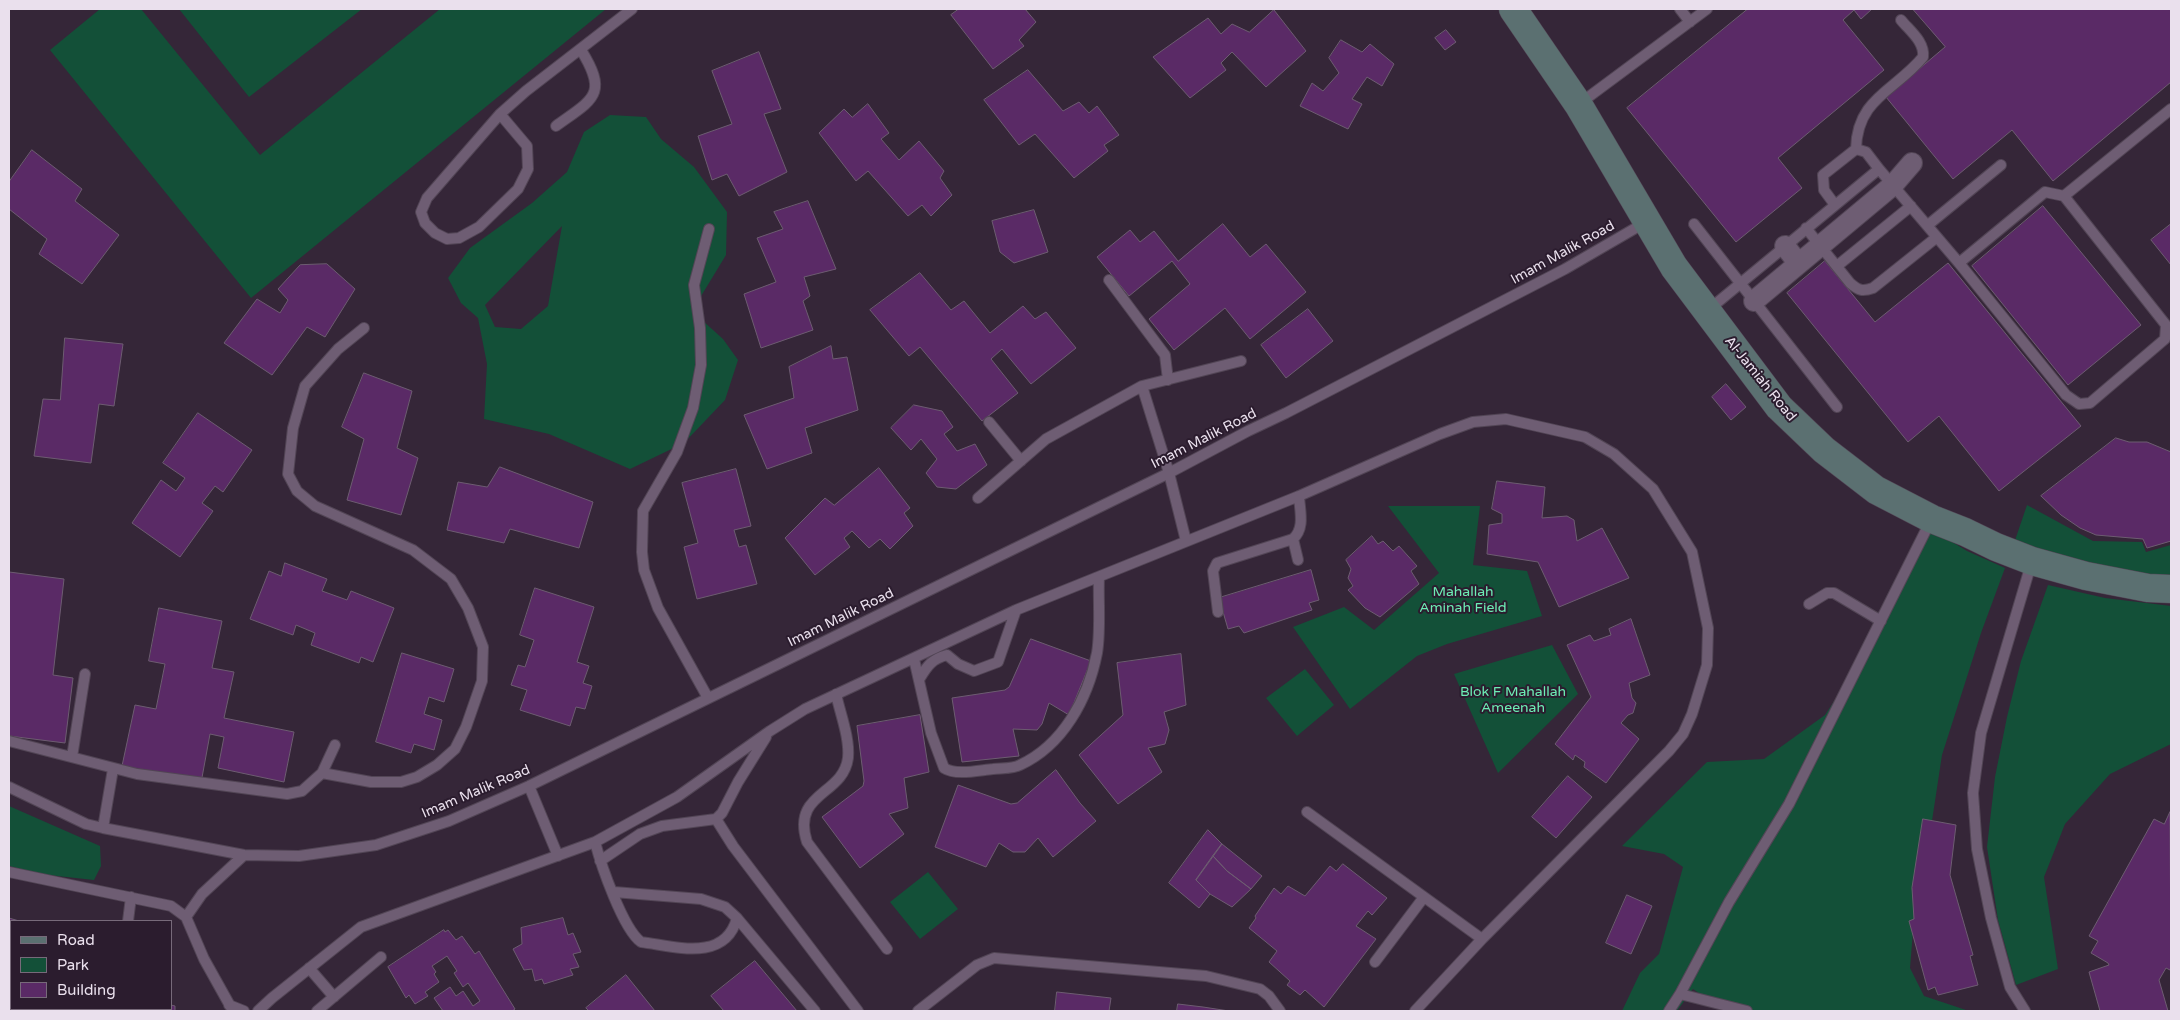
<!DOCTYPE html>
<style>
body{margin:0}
#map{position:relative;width:2180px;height:1020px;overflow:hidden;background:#352638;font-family:"Varela Round",sans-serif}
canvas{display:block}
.frame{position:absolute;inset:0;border:10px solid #eae0ed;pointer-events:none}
.legend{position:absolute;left:10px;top:920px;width:162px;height:90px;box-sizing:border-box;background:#2b1c2e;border:1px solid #776a7a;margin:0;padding:6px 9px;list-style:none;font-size:15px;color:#eae0ed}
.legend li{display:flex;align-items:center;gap:10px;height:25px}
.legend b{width:25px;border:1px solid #776a7a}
</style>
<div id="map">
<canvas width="2180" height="1020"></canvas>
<div class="frame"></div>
<ul class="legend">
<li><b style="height:6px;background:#5b7071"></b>Road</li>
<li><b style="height:14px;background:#135038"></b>Park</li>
<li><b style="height:14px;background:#5a2a66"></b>Building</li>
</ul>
</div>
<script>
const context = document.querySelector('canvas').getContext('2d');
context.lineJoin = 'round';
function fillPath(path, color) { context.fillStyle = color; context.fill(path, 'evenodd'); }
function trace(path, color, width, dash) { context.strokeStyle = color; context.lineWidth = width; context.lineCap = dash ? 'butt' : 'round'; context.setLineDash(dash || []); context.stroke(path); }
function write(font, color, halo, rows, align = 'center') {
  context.font = font + ' "Varela Round",sans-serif'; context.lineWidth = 4; context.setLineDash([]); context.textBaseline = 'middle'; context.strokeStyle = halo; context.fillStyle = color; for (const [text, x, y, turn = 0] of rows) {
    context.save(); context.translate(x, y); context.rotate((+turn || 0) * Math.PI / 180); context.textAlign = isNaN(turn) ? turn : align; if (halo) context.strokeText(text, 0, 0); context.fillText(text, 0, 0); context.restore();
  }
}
fillPath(new Path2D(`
 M100,9H141L260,155L440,9H606L251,298L50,50Z
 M179,9H362L249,97Z
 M610,115L646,117L661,139L694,167L727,212L726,255L692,311L723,339L738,360L725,400L684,443L630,469L549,434L484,419L487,364L478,318L461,303L448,278L470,248L532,203L567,172L584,132ZM562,226L548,306L521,329L495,327L485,305Z
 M2027,505L2093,541L2142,542L2146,552L2171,545V587L2010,555Z
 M1388,506H1480L1473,565L1527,571L1542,616L1447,644L1417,656L1350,709L1293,627L1344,607L1374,630L1439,573Z
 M1931,529L1967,551L2005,568L1981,633L1942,755L1925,867L1914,919L1910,968L1924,996L1969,1011H1724L1693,989L1677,1011H1622L1640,973L1659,954L1683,867L1664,854L1622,846L1707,762L1764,759L1825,715L1882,627Z
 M2048,585L2105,598L2171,606V744L2110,774L2065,824L2044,877L2058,969L2016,985L1998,920L1987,847L1995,777L2007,717L2021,661Z
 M1552,645L1578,694L1498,773L1454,674Z
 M1305,669L1334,705L1297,736L1266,698Z
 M9,806L100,846L101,866L94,880L39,874L9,866Z
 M928,872L958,909L920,939L890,902Z`), '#135038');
const building = new Path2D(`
 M959,9H1025L1036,22L1019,40L1024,46L993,69L951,15Z
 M1748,9H1872L1861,19L1854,10L1843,20L1884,70L1778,158L1802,188L1736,242L1627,108Z
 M1913,9H2171V82L2053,181L2012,130L1953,179L1886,97L1945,47Z
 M1274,10L1306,51L1266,87L1232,52L1221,63L1226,70L1190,98L1153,57L1208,18L1221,34L1232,24L1249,32Z
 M1446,30L1456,42L1445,50L1435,38Z
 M1341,40L1362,52L1370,44L1394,64L1382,86L1367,77L1352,99L1362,104L1348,129L1300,106L1312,83L1323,91L1339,73L1329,58Z
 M759,52L781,109L764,114L787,172L739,196L727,174L712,180L698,136L732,124L712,71Z
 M1028,70L1063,111L1079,102L1089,113L1097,106L1119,135L1104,145L1108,151L1074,178L1035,134L1019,145L984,100Z
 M868,104L889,133L881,139L899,160L919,141L944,171L940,178L952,195L931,216L922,205L908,216L868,171L856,181L819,133L844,109L852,117Z
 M32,150L82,189L75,201L119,235L82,284L39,254L47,239L9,209V182Z
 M808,201L836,269L804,277L810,296L803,301L813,330L761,348L744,294L776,282L757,238L783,229L774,212Z
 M2043,206L2141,325L2068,385L1972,266Z
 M1034,210L1048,252L1014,263L1000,252L992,221Z
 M1223,224L1250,257L1266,244L1306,292L1250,339L1225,308L1174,350L1149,319L1190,284L1172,261L1129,296L1097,257L1130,230L1140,242L1154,231L1178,261Z
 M2171,224V265L2151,240Z
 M1825,261L1875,322L1948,263L2081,426L1999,491L1939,416L1908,442L1787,293Z
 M327,264L355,289L325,337L307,327L272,375L224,343L257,299L280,313L288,300L278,289L300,265Z
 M920,273L951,310L964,301L990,333L1023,306L1035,319L1046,312L1076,348L1031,384L1002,349L991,359L1018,393L982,421L920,347L909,356L870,310Z
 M1308,309L1333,341L1286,378L1261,345Z
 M65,338L123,344L114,406L99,404L91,463L34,456L43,399L60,400Z
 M831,346L833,359L847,357L858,410L805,428L812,453L767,469L744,415L794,398L789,367Z
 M364,373L412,391L397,448L418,458L401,515L347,500L364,439L342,427Z
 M1726,384L1746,407L1731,420L1712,397Z
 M914,405L942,411L953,427L944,434L957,451L975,444L987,465L956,489L937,487L926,473L937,459L921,439L911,450L891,428Z
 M198,413L252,450L223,492L215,486L202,503L213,511L180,557L132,523L161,480L176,491L185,478L163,463Z
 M2116,438L2129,442H2147L2171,452V541L2147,548L2143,539L2096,535L2080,528L2061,515L2041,496Z
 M500,467L593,502L579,548L510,529L504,543L447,530L458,482L487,487Z
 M879,468L910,508L904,513L913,526L890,549L880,539L869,548L852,531L844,538L850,547L815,575L785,538L825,498L834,505Z
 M736,469L751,526L734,530L739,547L746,545L757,584L697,599L684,547L698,543L682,483Z
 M1497,481L1545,487L1542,518L1567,516L1574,520L1577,541L1602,528L1629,578L1559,607L1538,562L1487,554L1489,525L1502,523V514L1492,509Z
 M1372,536L1378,544L1383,541L1393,551L1399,546L1417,566L1411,571L1419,584L1380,617L1365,608L1348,590L1353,586L1348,578L1351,569L1346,560Z
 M285,563L327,579L322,591L347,600L351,591L394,608L373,662L361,657L359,663L311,645L315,633L296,625L293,635L250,619L269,571L281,576Z
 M1311,570L1319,600L1309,603L1312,610L1244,633L1239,626L1228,629L1219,598Z
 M9,572L64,579L53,675L73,678L65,743L9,736Z
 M535,588L594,607L577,662L589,666L583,683L592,686L585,709L576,707L570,726L520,710L527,690L511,685L518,665L525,667L534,640L520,635Z
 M159,608L222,621L212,668L234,672L224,718L294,732L284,782L218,768L224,737L210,734L201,783L122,766L135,705L156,709L165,664L149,661Z
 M1631,619L1650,675L1629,683L1632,698L1636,703L1633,713L1628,715L1621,723L1639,739L1606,783L1584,767L1585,762L1575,755L1573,760L1555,744L1591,697L1567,645L1590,635L1594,641L1611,635L1609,629Z
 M1031,639L1091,661L1069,715L1049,703L1042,724L1037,730L1013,729L1019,756L962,762L952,698L1005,690L1009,687Z
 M402,653L454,669L444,702L429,697L424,714L442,720L434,750L414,744L411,753L376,742Z
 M1181,654L1186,705L1164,712L1169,730L1165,744L1148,748L1162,772L1118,804L1079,755L1123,715L1117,663Z
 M920,715L929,772L904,778L908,808L889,814L904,834L860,868L822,817L863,786L864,781L857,726Z
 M1056,770L1080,803L1096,821L1053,857L1038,838L1025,852H1013L999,843L986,867L935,847L958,785L1011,804L1017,803Z
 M1568,776L1592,797L1556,838L1532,817Z
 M2170,812L2171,968L2170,970L2166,968L2159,980L2168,1011H2100L2089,972L2109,965L2108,963L2091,953L2098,941L2089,936L2154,819L2164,824Z
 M1923,819L1956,825L1950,875L1973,955L1970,956L1978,985L1938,995L1935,987L1928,990L1909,921L1914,919L1912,888Z
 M1208,830L1222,844L1196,880L1210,894L1199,908L1169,883Z
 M1222,844L1262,876L1251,889L1227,871L1213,856Z
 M1213,856L1227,871L1251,889L1232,907L1210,894L1196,880Z
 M1343,864L1387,898L1372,915L1368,911L1356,926L1376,939L1324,1007L1305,990L1300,995L1287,985L1290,981L1269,962L1277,951L1249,928L1256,918L1255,916L1274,888L1281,894L1288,886L1305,896L1330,866L1336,871Z
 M1627,895L1652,906L1631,954L1606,943Z
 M9,918L19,921H11V986L9,985Z
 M563,918L568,935L573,933L581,952L573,954L579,967L570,969L573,975L544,984L542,979L535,981L532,969L524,970L513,949L522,944L521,928Z
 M444,930L445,932L448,930L456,940L462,936L475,954L479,951L515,1009L512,1011H443L434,998L450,987L456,996L463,991L473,1006L480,1001L468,983L463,987L454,973L457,971L447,956L432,966L436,972L434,974L439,982L425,992L428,996L415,1004L409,995L406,998L388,967Z
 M755,961L797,1011H724L711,996Z
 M626,975L655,1011H589L586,1008Z
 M1057,992L1111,998L1109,1011H1055Z
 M1178,1004L1203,1007L1229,1011H1177Z
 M171,1005L175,1006V1011H79V1009H171Z`);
fillPath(building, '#5a2a66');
trace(building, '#6d5c71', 1);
const lane = new Path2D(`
 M1680,9L1690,22
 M1579,104L1707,9
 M500,114L527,146L528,169L518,189L479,227L459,238L447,239L435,233L425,223L421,212L427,198L500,114L526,91L632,9
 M556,126C593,99 609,95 581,50
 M1856,149C1857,98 1895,91 1923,57C1925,42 1910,31 1901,20
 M2064,196L2171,109
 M1835,205L1824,190L1823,175L1856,149L1866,152L1879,169
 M1694,224L1837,407
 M1928,225L2001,165
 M1806,228L1850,283C1858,290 1862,292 1873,288L1937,237
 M1837,266L1911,206
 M1109,280L1165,355L1168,380
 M1707,311L1879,169L1959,263L2066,395L2079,404L2090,403L2165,339L2166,325L2064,196L2045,192L1959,263
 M1142,386L1241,361
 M989,422L1021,461
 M978,498L1046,439L1142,386L1169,473L1186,541
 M1293,539L1298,560
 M1809,604L1827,593H1834L1881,621
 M1218,612L1213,571L1217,563L1293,539C1305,528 1300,512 1299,496
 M914,659L931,733L944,768C956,776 980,770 993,769C1001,768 1013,769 1020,765C1063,745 1088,699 1097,653C1101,629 1098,601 1099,577
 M920,678C927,666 932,659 947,655L958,664L974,671L998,662L1016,610
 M836,694C840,713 850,738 848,758C843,796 791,792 807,842L887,949
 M708,698L658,608L644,570L642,552L643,511L677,452L693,408L701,365L700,328L694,285L709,229
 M766,737L738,782L722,813L716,819L733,846L858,1011
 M9,741L137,774L287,794L302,791L322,773L371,782H401L417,777L437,765L455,749L466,727L482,681L483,647L468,608L451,579L413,550L315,506L297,491L288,474L293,428L305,386L338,349L364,328
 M72,757L85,674
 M322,773L335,745
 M529,786L558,856
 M9,787L86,824L103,828L244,855L299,856L376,845L449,821L529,786L1169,473L1248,431L1286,413L1565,269L1646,222
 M1307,812L1482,939
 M103,828L113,769
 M600,861L640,834L662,826L716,819
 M9,872L171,906L186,917L204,959L233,1011
 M614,892L701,899L725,907L737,918C725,963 674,946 641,942C623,929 601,865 595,842L677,797L770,731L805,709L1016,610L1299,496L1440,434L1473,422L1506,419L1585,437L1614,454L1653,489L1692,552L1708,628L1707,665L1692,714L1683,734L1669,751L1482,939L1415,1011
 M186,917L202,894L244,855
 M737,918L815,1011
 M128,921L131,897
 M1375,962L1424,897
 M309,968L334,997
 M1680,994L1729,902L1789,804L1931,520
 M229,1005L244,1011
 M258,1011L272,998L361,927L595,842
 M317,1011L381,957
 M918,1011L977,965L994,958L1206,976L1260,989L1269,996L1280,1011
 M1669,1011L1680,994L1747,1011
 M2025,1011L2010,987L1991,918L1977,849L1973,793L1981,733L2032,561`);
const street = new Path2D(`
 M1785,246L1798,263
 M1754,301L1893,185L1912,163`);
const secondary = new Path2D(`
 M1513,9L1578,104L1674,267L1779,407L1824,450L1876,490L1932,519L1965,532L1996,547L2032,561L2086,576L2148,588L2171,589`);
trace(lane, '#524555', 12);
trace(street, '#524555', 22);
trace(secondary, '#524555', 29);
trace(lane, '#6e5d73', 10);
trace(street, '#6e5d73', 20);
trace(secondary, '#5b7071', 28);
write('14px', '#eae0ed', '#2b1c2e', [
 ["Imam Malik Road",1563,253,-29],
 ["Al-Jamiah Road",1760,379,51],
 ["Imam Malik Road",1204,439,-27],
 ["Imam Malik Road",841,618,-26],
 ["Imam Malik Road",476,792,-23]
]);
write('14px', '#6deeb5', '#2b1c2e', [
 ["Mahallah",1463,592],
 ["Aminah Field",1463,608],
 ["Blok F Mahallah",1513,692],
 ["Ameenah",1513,708]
]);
</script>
